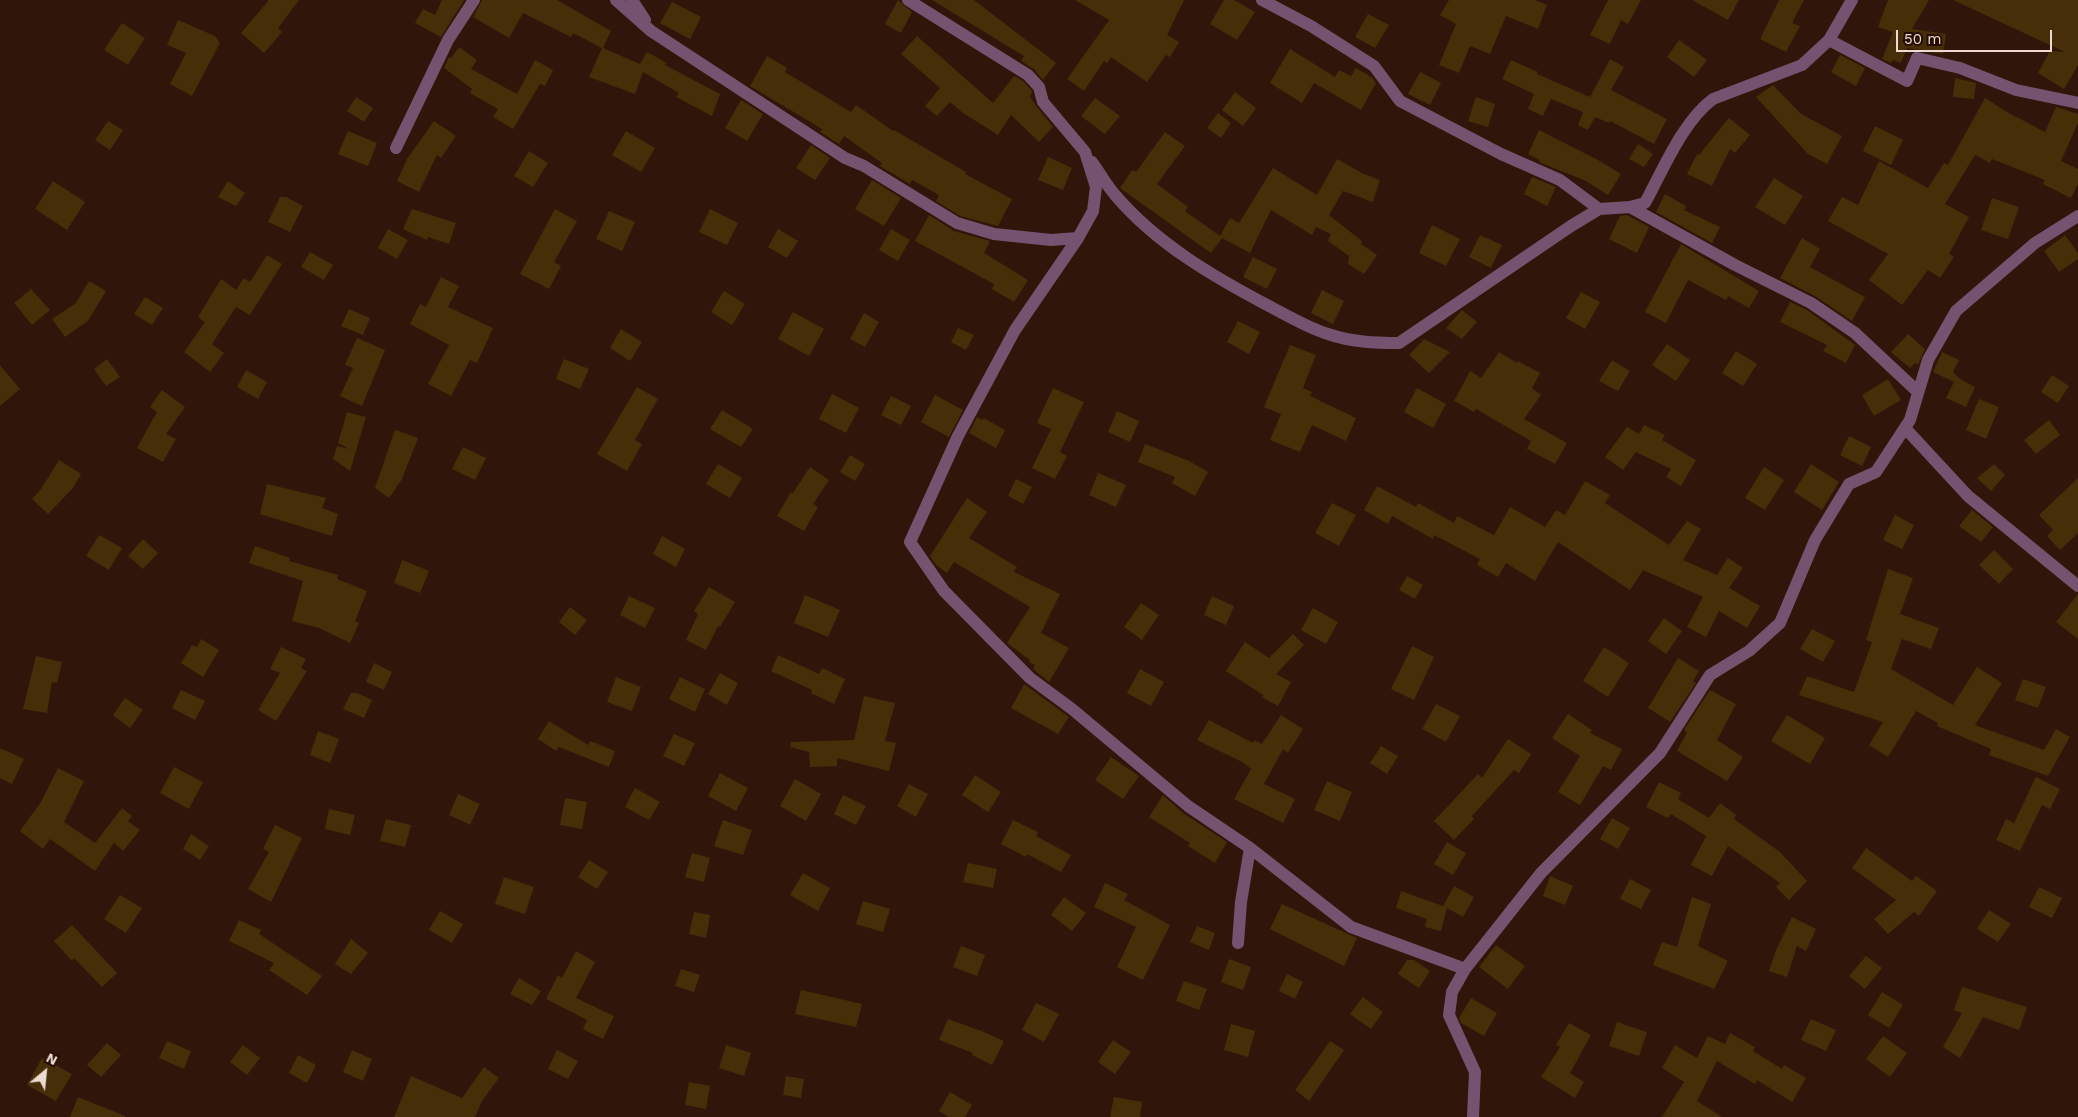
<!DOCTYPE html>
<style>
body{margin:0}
#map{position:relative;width:2078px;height:1117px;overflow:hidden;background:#30160a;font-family:"Work Sans",sans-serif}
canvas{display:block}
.north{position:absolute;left:20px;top:1047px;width:50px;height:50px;-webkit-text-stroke:4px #250d03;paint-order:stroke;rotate:28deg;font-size:14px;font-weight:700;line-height:20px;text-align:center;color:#eddbd3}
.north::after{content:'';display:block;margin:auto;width:18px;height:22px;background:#eddbd3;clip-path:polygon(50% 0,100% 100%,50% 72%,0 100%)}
.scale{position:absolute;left:1896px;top:30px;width:156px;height:22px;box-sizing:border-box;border:2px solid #eddbd3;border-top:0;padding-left:6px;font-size:15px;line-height:18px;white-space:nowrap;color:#eddbd3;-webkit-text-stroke:4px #250d03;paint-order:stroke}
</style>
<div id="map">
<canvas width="2078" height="1117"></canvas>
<div class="north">N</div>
<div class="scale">50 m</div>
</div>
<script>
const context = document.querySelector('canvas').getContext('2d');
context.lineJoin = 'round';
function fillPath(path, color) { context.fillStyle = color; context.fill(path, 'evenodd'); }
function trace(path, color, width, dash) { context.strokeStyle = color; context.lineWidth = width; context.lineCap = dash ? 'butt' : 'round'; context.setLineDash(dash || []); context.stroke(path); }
fillPath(new Path2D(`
 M269,0H299L278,28L282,32L264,53L241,33Z
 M442,0H464L441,37L415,23L423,9L435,15Z
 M482,0H557L611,31L603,48L640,64L647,52L667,63L665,65L720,94L712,116L676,97L679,93L643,72L635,94L589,77L602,48L573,33L571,37L523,13L509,38L473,17Z
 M898,0L912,12L901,33L885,24Z
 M932,0H974L1056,63L1043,80L1034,69L1021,61L1024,56Z
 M1075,0H1184L1167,35L1179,42L1170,57L1166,55L1147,82L1111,57L1107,63L1104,61L1084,91L1067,79L1109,20Z
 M1224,0H1234L1255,12L1237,40L1210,24Z
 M1449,0H1535L1547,5L1538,29L1506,16L1490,54L1470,46L1459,73L1439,65L1456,24L1440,15Z
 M1608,0H1641L1628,24L1621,20L1610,44L1590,35Z
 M1692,0H1739L1728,20Z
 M1779,0H1804L1792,23L1800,26L1786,52L1760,39Z
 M1888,0H1929L1912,29L1946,34L1943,54L1907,48L1901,63L1893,60L1891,63L1882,59L1893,32L1878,27Z
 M1953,0H2078V65L2064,89L2038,73L2050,51L2065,52Z
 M672,2L701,17L690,39L660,23Z
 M1368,14L1389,25L1375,48L1355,37Z
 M178,20L215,36L220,43L192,96L170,84L186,53L167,45Z
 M122,23L145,38L128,65L104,50Z
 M917,36L993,103L1014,76L1023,81L1032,91L1030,97L1037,107L1053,127L1039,142L1011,115L998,135L963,113L950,102L937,116L925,106L940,88L901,54Z
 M1679,40L1707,60L1694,77L1667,57Z
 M459,47L477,60L471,69L517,94L535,60L553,70L545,86L540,84L513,129L493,117L498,109L470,93L472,89L444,68L449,57L451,58Z
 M1290,49L1335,77L1339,70L1351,76L1356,68L1373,78L1376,83L1361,110L1314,83L1302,103L1270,83Z
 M1840,55L1865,68L1856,86L1831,72Z
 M767,56L787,68L785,72L851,112L856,105L893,131L894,130L966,172L965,174L1012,199L998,226L960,216L936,201L939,195L912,180L910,184L880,166L882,163L844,136L839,144L820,132L822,129L750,86Z
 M1610,59L1624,67L1611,90L1667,119L1654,144L1610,121L1609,123L1595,117L1588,130L1578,125L1583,112L1551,99L1543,116L1528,109L1534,94L1502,79L1511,60L1538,72L1537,74L1590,97Z
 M1420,72L1441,83L1430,105L1408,94Z
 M1955,78L1976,83L1974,99L1953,97Z
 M1773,85L1801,114L1842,136L1827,164L1808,154L1756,97Z
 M1235,92L1256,108L1243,126L1222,110Z
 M356,97L373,108L364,122L347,111Z
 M1476,97L1495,104L1488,127L1468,121Z
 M1095,98L1120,116L1105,134L1081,116Z
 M1985,98L2007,112L2045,132L2056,107L2078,114V123L2061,161L2078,169V184L2071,198L2043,184L2045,180L1992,159L1990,163L1975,155L1945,204L1969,217L1949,254L1954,257L1940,278L1928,270L1902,305L1869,280L1888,254L1828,221L1842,197L1858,205L1879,161L1928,188L1944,163L1948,165Z
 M741,100L763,114L747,141L725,128Z
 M1218,113L1231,123L1221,138L1207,128Z
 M1729,118L1750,135L1735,153L1730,149L1712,186L1687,174L1697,154L1699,155Z
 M108,121L123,130L110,150L95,140Z
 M434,121L456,136L441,158L437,155L419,192L397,181L407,159Z
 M1875,126L1903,140L1891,165L1863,151Z
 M1539,130L1598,160L1621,174L1608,195L1586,181L1539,162L1540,160L1528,154Z
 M348,131L377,143L368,166L338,154Z
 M626,131L655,148L641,172L612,155Z
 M1165,132L1185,146L1157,184L1188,207L1185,211L1220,236L1230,218L1239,223L1273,168L1317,195L1337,159L1364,174L1380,180L1373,202L1343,191L1329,215L1362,241L1361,244L1377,255L1364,274L1348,264L1349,256L1328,241L1331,234L1316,227L1312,235L1271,210L1250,253L1222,238L1211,253L1120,188L1132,170L1136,172Z
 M1638,144L1653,154L1644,167L1629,159Z
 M811,145L830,158L815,180L796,168Z
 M529,151L548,163L533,187L514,176Z
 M1048,157L1072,168L1063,190L1038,180Z
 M1532,177L1556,187L1547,206L1524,194Z
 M1774,178L1803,196L1785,225L1755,207Z
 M872,180L901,198L884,226L855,209Z
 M53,181L85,202L67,230L35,209Z
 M228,181L245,193L236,206L218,197Z
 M1665,194L1686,206L1684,210L1720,227L1712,243L1656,212Z
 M280,197H286L303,206L290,232L268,222Z
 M1992,198L2019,207L2008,239L1981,230Z
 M412,209L456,223L449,244L428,237L427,240L403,229Z
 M555,209L577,221L554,262L561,266L549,289L520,274Z
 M710,209L738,223L727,245L699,232Z
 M609,211L635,222L622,251L596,239Z
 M929,215L954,231L990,241L984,253L1028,280L1014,302L992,289L994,284L915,241Z
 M1627,215L1649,227L1637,253L1609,239L1620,216Z
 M1432,225L1460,239L1446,266L1419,253Z
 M388,229L408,240L397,259L378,248Z
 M778,229L798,241L787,258L768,247Z
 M891,229L910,240L898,261L879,250Z
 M1480,235L1502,245L1491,268L1469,257Z
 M2065,235L2078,253V259L2059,272L2044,251Z
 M1802,238L1820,249L1810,267L1865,297L1852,321L1815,296L1780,278Z
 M1681,244L1759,291L1749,308L1728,296L1726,300L1688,280L1666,323L1645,312Z
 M310,252L333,265L324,280L301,267Z
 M267,255L282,264L250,315L236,307L212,344L224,353L210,372L184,352L205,322L198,317L221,279L236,290L244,278L250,282Z
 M1253,257L1277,269L1267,289L1243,277Z
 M441,277L459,286L448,307L493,328L477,363L470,360L451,396L428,384L449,345L410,324L420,304L426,307Z
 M89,281L106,291L88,321L65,337L52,319L76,303Z
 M31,289L50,310L32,325L14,303Z
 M1322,290L1344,301L1333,324L1311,313Z
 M724,291L745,304L732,325L711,312Z
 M1581,292L1600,302L1585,329L1566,318Z
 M145,297L163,308L152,325L134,314Z
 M1790,302L1807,310L1855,345L1846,363L1823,351L1827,345L1780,322Z
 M349,309L370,318L363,335L341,326Z
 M1462,310L1477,322L1462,339L1446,328Z
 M793,312L824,329L809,356L778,339Z
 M864,313L879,322L865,347L850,339Z
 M1238,321L1260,332L1249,354L1227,342Z
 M958,328L974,335L966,350L951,342Z
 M621,329L642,342L630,361L610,348Z
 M1908,334L1925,349L1918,365L1915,363L1910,368L1891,352Z
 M357,338L385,350L362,406L340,396L353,368L345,365Z
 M1424,339L1450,352L1429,373L1409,355Z
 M1667,344L1690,360L1676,381L1652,365Z
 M1290,345L1316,355L1303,388L1312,392L1310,396L1356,418L1346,441L1312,425L1300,452L1270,440L1281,414L1264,407Z
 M1736,351L1757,364L1743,386L1722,373Z
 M1499,352L1517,363L1518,361L1540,373L1532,388L1541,395L1524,419L1567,443L1555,464L1527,449L1531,441L1476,409L1474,412L1454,401L1470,371L1481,378Z
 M1942,352L1959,360L1953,372L1960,379L1975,387L1966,407L1946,398L1954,382L1933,372Z
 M107,359L120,377L106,386L94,369Z
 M564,359L589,369L580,389L556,379Z
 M1612,360L1630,371L1618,391L1599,381Z
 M0,365L20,389L0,406Z
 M246,370L267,382L258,399L237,387Z
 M2052,375L2069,386L2058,403L2041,392Z
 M1888,379L1901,400L1874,416L1862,395Z
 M637,387L658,399L635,440L642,444L627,471L597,454Z
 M1053,388L1084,402L1060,452L1067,456L1055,479L1032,468L1051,429L1037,423Z
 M1417,388L1446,404L1433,428L1404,412Z
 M162,390L185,407L166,434L176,439L163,462L137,448L157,412L150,407Z
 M832,394L859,408L846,433L819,419Z
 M935,395L963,410L949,437L921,422Z
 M891,396L911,406L901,425L881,415Z
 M1979,399L1999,407L1986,439L1966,430Z
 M722,410L753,429L741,447L710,429Z
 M1117,411L1139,421L1130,442L1108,432Z
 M347,412L366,417L350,471L333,459L337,446L349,449L338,443Z
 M977,417L982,420L984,418L1005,430L996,448L969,433Z
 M2049,420L2060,435L2036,454L2024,440Z
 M1644,425L1665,435L1662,440L1696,460L1681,486L1666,477L1671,469L1636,452L1623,470L1605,457L1627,427L1639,434Z
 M395,430L418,438L402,479L389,498L375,488Z
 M1849,436L1871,447L1862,466L1840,455Z
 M1145,444L1189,461L1208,472L1195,496L1172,483L1175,477L1138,462Z
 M463,447L486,458L475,480L452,469Z
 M850,455L865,464L855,481L840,472Z
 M59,460L81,474L73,488L48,514L32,499L41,489Z
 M718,464L742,478L730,498L706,484Z
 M1811,464L1839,482L1822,510L1794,492Z
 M1994,464L2005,475L1991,491L1977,478Z
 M810,467L829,480L813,504L818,507L804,531L777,516L791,492L793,493Z
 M1764,467L1784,480L1765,510L1745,498Z
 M1098,473L1126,485L1116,507L1089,495Z
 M2078,478V533L2060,550L2047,536L2053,530L2039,515Z
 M1016,479L1032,487L1023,504L1008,496Z
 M1585,481L1610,495L1605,503L1669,545L1687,521L1701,529L1683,560L1717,575L1728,558L1743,568L1729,588L1760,606L1747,628L1719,611L1706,637L1687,627L1703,597L1643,570L1630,590L1558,542L1535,581L1506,563L1498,577L1477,565L1480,559L1434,535L1433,539L1392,516L1388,524L1364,510L1377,486L1416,507L1418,503L1454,523L1457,516L1494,535L1510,507L1545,527L1556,510L1565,515Z
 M267,484L326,498L322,508L338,514L332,536L260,514Z
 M967,498L987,512L969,538L1017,567L1014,572L1060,594L1041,633L1069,648L1049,682L1033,669L1035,665L1029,662L1030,660L1007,643L1030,607L954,562L947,573L936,565L930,556Z
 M1332,503L1356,515L1339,546L1315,533Z
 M1972,510L1993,527L1981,542L1959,526Z
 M1895,515L1914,525L1902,549L1883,540Z
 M99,535L122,548L109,570L86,556Z
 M662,536L685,549L676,567L653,554Z
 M143,539L158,553L143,569L128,556Z
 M255,546L290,558L289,561L338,575L337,579L367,591L355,621L359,623L350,643L319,628L292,621L303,581L249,563Z
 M1994,550L2013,569L1999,584L1979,565Z
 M402,560L429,571L420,593L394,583Z
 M1888,569L1913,578L1900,614L1939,628L1931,649L1902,639L1891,669L1953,705L1977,667L2002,683L1975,725L2044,750L2056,729L2070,737L2048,776L1989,755L1991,749L1937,726L1938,723L1916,711L1888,757L1869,745L1883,722L1799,695L1807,676L1854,692L1872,642L1866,640Z
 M1407,576L1423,585L1415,599L1399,590Z
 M709,587L735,602L720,627L718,626L706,650L686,640L698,614L694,611Z
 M2078,594V639L2056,622Z
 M805,595L840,610L828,637L794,623Z
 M629,596L655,608L645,628L620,615Z
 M1212,596L1234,606L1226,625L1204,615Z
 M1141,603L1159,615L1142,640L1124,627Z
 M570,607L587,620L575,635L559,622Z
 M1313,608L1338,622L1326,644L1301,630Z
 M1664,618L1682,631L1666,654L1648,641Z
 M1812,629L1835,641L1823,662L1800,649Z
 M1293,634L1304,645L1276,674L1291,682L1278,706L1262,697L1263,695L1226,671L1245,642L1269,658Z
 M201,639L219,650L203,677L181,663L192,645L197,647Z
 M1412,646L1434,657L1414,700L1391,689Z
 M281,647L306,659L301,668L307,671L276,721L258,710L280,673L270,669Z
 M1604,647L1629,663L1608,697L1583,681Z
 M778,655L819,674L822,668L845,679L834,704L811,693L812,690L771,671Z
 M36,656L62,662L57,683L52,682L47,713L23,709Z
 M1678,658L1699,671L1693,681L1696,683L1670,722L1648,708Z
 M374,663L392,672L384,690L366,682Z
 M1140,669L1164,682L1151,706L1127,693Z
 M720,673L738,683L727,705L708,694Z
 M616,677L641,687L632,711L607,702Z
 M680,677L705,689L695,712L669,699Z
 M2023,679L2046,687L2038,708L2015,700Z
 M1024,684L1069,717L1058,734L1011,708Z
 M181,690L205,701L195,720L172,708Z
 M1710,690L1736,704L1717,740L1743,757L1727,781L1677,751L1687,732L1684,730Z
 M351,693H357L372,700L364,718L343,709Z
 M864,696L895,703L885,741L896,743L889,771L837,758V766L810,767L809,752L790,747L791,742L854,740Z
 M125,698L143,710L130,728L113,715Z
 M1436,704L1460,716L1446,742L1422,729Z
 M1568,714L1592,730L1590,733L1622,749L1611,770L1603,766L1580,805L1558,792L1580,756L1552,738Z
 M1281,715L1303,729L1288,753L1283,749L1264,784L1295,799L1283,823L1234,799L1251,769L1242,762L1197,740L1209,720L1253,743L1254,740L1262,744Z
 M1787,715L1825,738L1810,764L1771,741Z
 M549,721L588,745L590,741L615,751L609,767L559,747L556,751L538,739Z
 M318,731L339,739L330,763L310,755Z
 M674,734L695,743L684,766L663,756Z
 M1508,739L1531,754L1519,773L1514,770L1472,816L1474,819L1454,840L1434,821L1478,774L1482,778Z
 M1381,746L1398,756L1387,774L1370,763Z
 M0,748L24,759L12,784L0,778Z
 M1111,757L1139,776L1123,799L1095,780Z
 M174,767L203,782L189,809L160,793Z
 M58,768L84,781L64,822L95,843L122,808L132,816L128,821L140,830L123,851L114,843L95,871L50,839L43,849L20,831L41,802Z
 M720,773L748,788L736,811L708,796Z
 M975,775L1001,792L988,812L962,795Z
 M2036,777L2060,789L2050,809L2042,805L2020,851L1996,840L2006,819L2014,823Z
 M795,779L821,794L806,821L780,806Z
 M1327,781L1352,792L1340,821L1314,810Z
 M1659,782L1681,793L1678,799L1709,818L1720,803L1736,815L1734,819L1780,852L1807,881L1789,900L1776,887L1780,883L1728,846L1712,876L1691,865L1706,836L1671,814L1668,818L1646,807Z
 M909,784L928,794L916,817L897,806Z
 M635,788L660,802L649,820L625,807Z
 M458,794L480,804L470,825L449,815Z
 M843,795L866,806L856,825L834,814Z
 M1163,795L1183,813L1227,842L1215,863L1188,846L1190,843L1149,817Z
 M565,798L587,802L582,829L560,825Z
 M329,809L355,815L350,835L325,829Z
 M1612,818L1630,828L1618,849L1600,839Z
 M386,819L411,825L405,847L380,841Z
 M723,820L752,830L743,855L714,846Z
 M1013,820L1038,832L1036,836L1071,855L1061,872L1027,854L1026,857L1001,844Z
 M275,825L302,838L271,902L248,889L269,852L263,849Z
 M191,834L209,846L200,860L183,849Z
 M1447,842L1466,853L1453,875L1434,864Z
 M1866,848L1912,881L1916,876L1937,891L1919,916L1914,912L1888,934L1874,919L1896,900L1852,868Z
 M692,853L710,858L704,882L685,877Z
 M589,860L608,872L597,889L578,877Z
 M968,863L997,869L993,888L963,882Z
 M803,873L830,888L818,911L790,895Z
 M1550,876L1573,886L1565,905L1543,896Z
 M504,877L534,887L525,914L495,904Z
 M1630,879L1651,890L1641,909L1620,899Z
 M1105,883L1128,894L1124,900L1170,925L1143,980L1117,967L1136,927L1094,907Z
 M1454,886L1474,897L1463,917L1447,908L1441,931L1425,927L1427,919L1396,908L1401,891L1443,906Z
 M2039,887L2062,898L2052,918L2029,907Z
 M120,895L142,908L126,933L104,919Z
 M1064,897L1086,913L1072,931L1051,915Z
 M1692,897L1711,904L1698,946L1728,961L1714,989L1653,965L1662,942L1677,947Z
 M863,901L890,909L883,932L856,924Z
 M1282,904L1357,938L1344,966L1270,929Z
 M1989,910L2011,924L1998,942L1977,929Z
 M440,911L463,924L452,943L429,930Z
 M694,912L710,915L706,938L689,934Z
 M1792,917L1816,929L1806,951L1797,946L1787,977L1769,971L1776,950Z
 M239,920L261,930L259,934L322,976L307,995L269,970L274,963L229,941Z
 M72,925L117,973L102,987L74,958L72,961L54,941Z
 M1197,926L1215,933L1209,950L1190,942Z
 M351,939L368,953L351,974L335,964Z
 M1496,945L1525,966L1508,989L1479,967Z
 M961,946L985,955L977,976L953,967Z
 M576,951L595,962L576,998L614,1016L603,1039L583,1029L587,1020L546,999L558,975L562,978Z
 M1866,956L1882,968L1865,989L1849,976Z
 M1229,959L1251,967L1243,990L1221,982Z
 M1407,960H1414L1430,971L1419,988L1398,974Z
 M681,969L700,975L694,992L675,986Z
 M1287,974L1303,982L1295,999L1279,991Z
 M519,978L541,991L532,1005L510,994Z
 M1184,981L1207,989L1199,1010L1176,1001Z
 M1962,987L2027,1007L2019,1030L1983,1017L1960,1058L1943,1047L1962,1013L1954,1010Z
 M801,990L862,1004L856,1027L795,1014Z
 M1882,992L1903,1005L1889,1028L1868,1015Z
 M1363,997L1383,1012L1371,1029L1350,1014Z
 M1471,998L1497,1013L1484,1036L1461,1023L1459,1018Z
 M1036,1003L1059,1014L1044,1042L1022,1030Z
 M948,1019L984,1032L1004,1041L992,1065L972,1055L973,1053L939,1040Z
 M1811,1019L1836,1030L1826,1051L1801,1040Z
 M1617,1022L1647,1032L1639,1056L1609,1046Z
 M1569,1023L1591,1035L1570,1073L1584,1082L1575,1098L1541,1077L1560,1047L1556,1045Z
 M1231,1024L1255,1031L1248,1057L1224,1050Z
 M1730,1033L1755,1047L1753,1051L1782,1069L1784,1065L1806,1078L1792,1102L1757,1080L1755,1084L1717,1061L1697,1101L1722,1117H1662L1684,1082L1662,1068L1675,1045L1697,1058L1708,1036L1725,1044Z
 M1883,1036L1907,1053L1890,1077L1866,1059Z
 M1113,1040L1131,1052L1115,1074L1098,1062Z
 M167,1041L191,1051L184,1069L159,1058Z
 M1330,1041L1344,1050L1309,1101L1295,1090Z
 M107,1043L121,1055L101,1077L87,1065Z
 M243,1045L260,1058L247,1075L230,1062Z
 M726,1045L751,1053L744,1076L719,1068Z
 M352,1050L372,1059L363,1081L343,1072Z
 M557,1050L578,1061L568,1079L548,1069Z
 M298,1055L316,1065L307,1083L289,1073Z
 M42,1058L72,1074L56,1101L27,1085Z
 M484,1067L499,1078L482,1101L475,1117H394L411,1076L462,1098Z
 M786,1076L804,1079L801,1098L783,1095Z
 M689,1082L710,1086L706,1109L685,1105Z
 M950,1092L972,1105L965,1117H949L939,1111Z
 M78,1097L125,1116V1117H70Z
 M1114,1097L1142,1102L1140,1117H1110Z`), '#452e08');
trace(new Path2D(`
 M616,0L651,31L845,158L864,166L957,223L994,234L1051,240L1078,238
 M632,0L645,20
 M908,0L1028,75L1039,87L1043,102L1085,152L1096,187L1093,211L1078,238L1015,330L958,436L910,542L944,591L1030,678L1072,709L1188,806L1250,848L1351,927L1465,969
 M1262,0L1311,26L1374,66L1400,101L1501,154L1560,180L1599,209L1630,207L1645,203C1663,170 1683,121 1713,99L1802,65L1829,40L1852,0
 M1829,40L1907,81L1917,58L1960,68L2016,90L2078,103
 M396,148L448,40L474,0
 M1092,162C1100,173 1107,186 1116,196C1157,244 1214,277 1269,306C1288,316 1308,328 1328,334C1351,342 1375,343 1399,343L1571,226L1599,209
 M1630,207L1735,265L1811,303L1855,333L1918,392
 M1905,428L1968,496L2078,586
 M1238,943L1241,902L1250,848
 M1473,1117L1475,1072L1449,1015L1452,992L1465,969L1541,873L1660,753L1710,675L1749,651L1780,623L1815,540L1849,484L1876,472L1910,420L1928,360L1956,311L2035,243L2078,216`), '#755370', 12);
</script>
